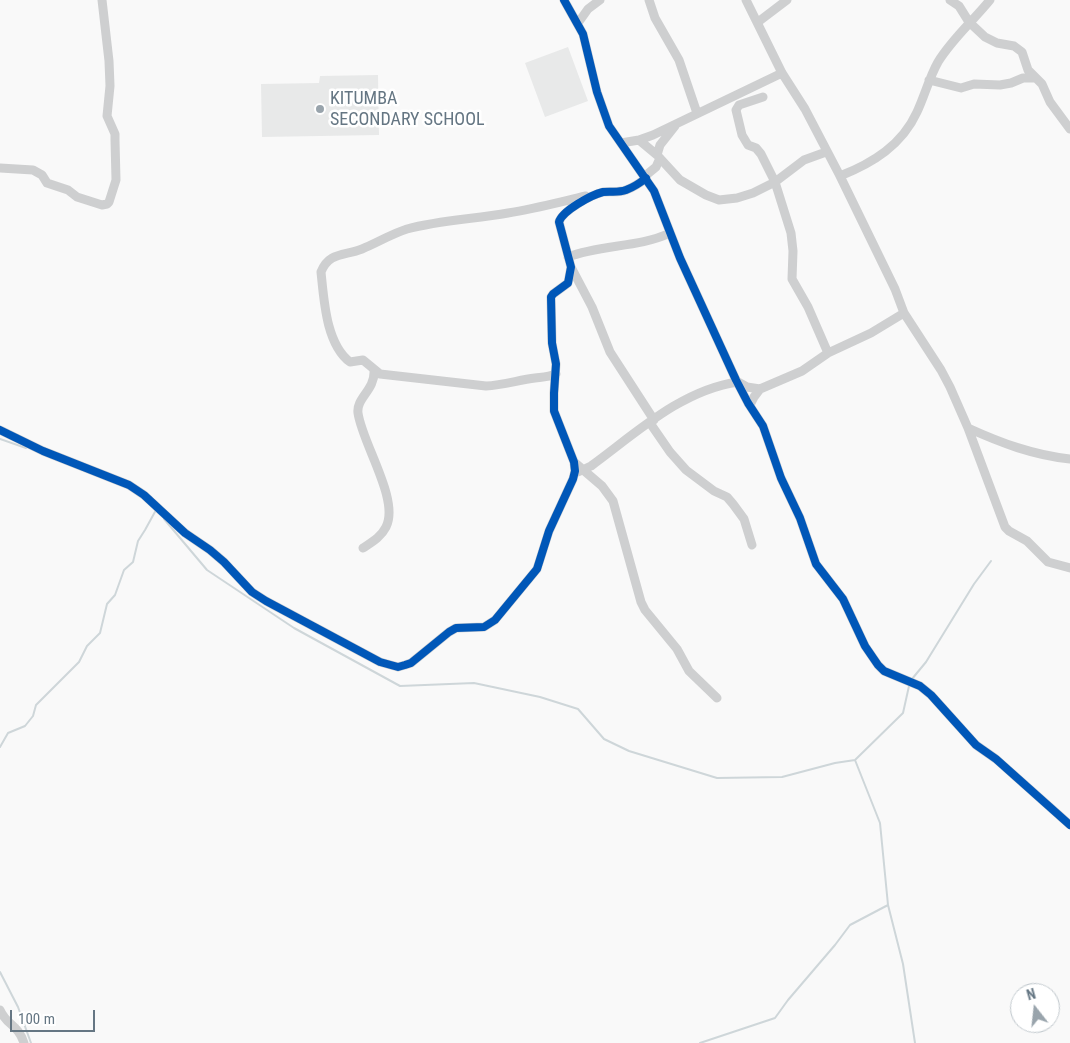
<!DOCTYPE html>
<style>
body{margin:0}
#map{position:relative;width:1070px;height:1043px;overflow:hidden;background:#f9f9f9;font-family:"Roboto Condensed",sans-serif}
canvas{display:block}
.north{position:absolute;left:1010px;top:983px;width:50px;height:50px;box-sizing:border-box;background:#fff;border:1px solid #c1c8cd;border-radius:50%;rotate:344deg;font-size:14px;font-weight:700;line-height:20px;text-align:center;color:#657683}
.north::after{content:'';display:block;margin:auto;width:18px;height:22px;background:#99a4ac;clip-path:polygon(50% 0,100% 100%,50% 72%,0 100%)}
.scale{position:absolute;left:10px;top:1010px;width:85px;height:22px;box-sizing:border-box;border:2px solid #657683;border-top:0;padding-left:6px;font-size:15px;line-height:18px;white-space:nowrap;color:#657683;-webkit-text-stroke:4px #fff;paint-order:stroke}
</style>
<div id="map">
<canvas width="1070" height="1043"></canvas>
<div class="north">N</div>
<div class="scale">100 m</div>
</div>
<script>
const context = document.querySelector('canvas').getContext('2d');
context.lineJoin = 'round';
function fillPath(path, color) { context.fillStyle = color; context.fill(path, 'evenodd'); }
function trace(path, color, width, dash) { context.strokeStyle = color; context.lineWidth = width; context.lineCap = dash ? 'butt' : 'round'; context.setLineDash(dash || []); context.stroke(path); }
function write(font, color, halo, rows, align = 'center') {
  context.font = font + ' "Roboto Condensed",sans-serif'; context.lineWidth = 5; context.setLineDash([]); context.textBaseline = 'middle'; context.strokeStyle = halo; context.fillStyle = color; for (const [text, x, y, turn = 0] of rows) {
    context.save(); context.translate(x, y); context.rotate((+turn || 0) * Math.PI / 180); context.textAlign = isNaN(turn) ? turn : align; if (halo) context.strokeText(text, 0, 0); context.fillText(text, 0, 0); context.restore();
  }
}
fillPath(new Path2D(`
 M568,47L588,101L545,117L525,63Z
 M378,75L379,135L262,137L261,84L319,83L320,76Z`), '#e8e9e9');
trace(new Path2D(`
 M0,439L26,448
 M164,519L207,570L294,628L400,686L474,683L540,697L578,709L604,739L629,751L717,778L782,777L835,763L855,760L880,823L888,905L850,925L835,945L788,1000L775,1018L700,1043
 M912,679L926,662L974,584L991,561
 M0,747L8,733L25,726L33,716L36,705L79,662L87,646L100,633L107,604L115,595L124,570L133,562L138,541L145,530L156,510
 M855,760L903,713L909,686
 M888,905L903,964L915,1043
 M0,972L18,1007L31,1043`), '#ced6d9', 2);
trace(new Path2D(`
 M564,0L583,34L597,92L609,126L654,191L680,258L736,380L748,403L763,426L781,478L800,518L816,564L843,599L865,646L878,665L884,671L920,686L931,695L976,745L996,759L1070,825
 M649,0L655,18L679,60L697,113
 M746,0L782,73L805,109L840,176L895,289L904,313L941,370L950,387L968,428L1005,527L1009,531L1027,541L1048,562L1070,568
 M950,0L959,6L969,22L985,37L997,43L1014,46L1022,52L1028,70L1042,84L1050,102L1070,129
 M758,22L787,0
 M578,23L588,9L600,0
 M929,80L961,88L974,84L1000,85L1011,83L1023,78H1034
 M763,97L739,105L736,110L742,135L748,145L756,148L761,154L775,182L791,233L793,251L792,279L808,307L828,353
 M639,140L657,155L680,180L706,195L719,200L737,198L753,193L775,182L804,160L826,152
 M621,143L639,140L653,135L782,73
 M657,155L660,145L675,126
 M0,168L33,170L42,175L47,183L68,190L77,197L102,205L107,204L109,202L116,180L115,140V134L107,116L110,86L109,61L102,0
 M645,176L656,167L660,158
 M840,176C873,163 902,145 917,112C925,95 929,78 938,62C952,39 973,21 990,0
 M568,257C601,244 638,248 670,233
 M571,267L592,307L610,352L654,420
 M556,374C548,377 543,377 535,378C519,380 503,385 486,386L380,374L363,360L350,362C326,344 324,300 321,272C329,252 344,256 362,249C377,243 391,234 407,229C440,220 475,219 508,213C534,209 560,202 586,196
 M750,405L754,397L760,389L802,371L828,353L871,333L904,313
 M650,423L670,452L686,470L714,491L727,497L733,504L744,519L752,545
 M968,428C1001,443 1033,455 1070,459
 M0,430L43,451L129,485L144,495L185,533L210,550L224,562L252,592L266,601L380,662L398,667L405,665L411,663L449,632L456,628L484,627L495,620L537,569L549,531L573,479L575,471L574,462L554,411V393L556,364L552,343L551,297L553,294L568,283L571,267L559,222C562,211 591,195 603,192C611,191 618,193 626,190C634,187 640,183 646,178
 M574,462L602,486L613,501L641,602L645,610L677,649L689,671L717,698
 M578,472L591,466C635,434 681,390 738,382L747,387L760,389
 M363,548C372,542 381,537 386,527C400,500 362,443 358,413C356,398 375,390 374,371
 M0,1010C7,1026 18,1024 24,1043`), '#cecfd0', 9);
trace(new Path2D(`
 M564,0L583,34L597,92L609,126L654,191L680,258L736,380L748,403L763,426L781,478L800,518L816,564L843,599L865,646L878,665L884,671L920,686L931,695L976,745L996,759L1070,825
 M0,430L43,451L129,485L144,495L185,533L210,550L224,562L252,592L266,601L380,662L398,667L405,665L411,663L449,632L456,628L484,627L495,620L537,569L549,531L573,479L575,471L574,462L554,411V393L556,364L552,343L551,297L553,294L568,283L571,267L559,222C562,211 591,195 603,192C611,191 618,193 626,190C634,187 640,183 646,178`), '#0057b8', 8);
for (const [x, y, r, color] of [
 [320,109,5,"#99a4ac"]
]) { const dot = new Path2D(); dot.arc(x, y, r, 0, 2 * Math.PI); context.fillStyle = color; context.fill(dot); trace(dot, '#fff', 2); }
write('18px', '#657683', '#fff', [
 ["KITUMBA",330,99],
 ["SECONDARY SCHOOL",330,120]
], 'left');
</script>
